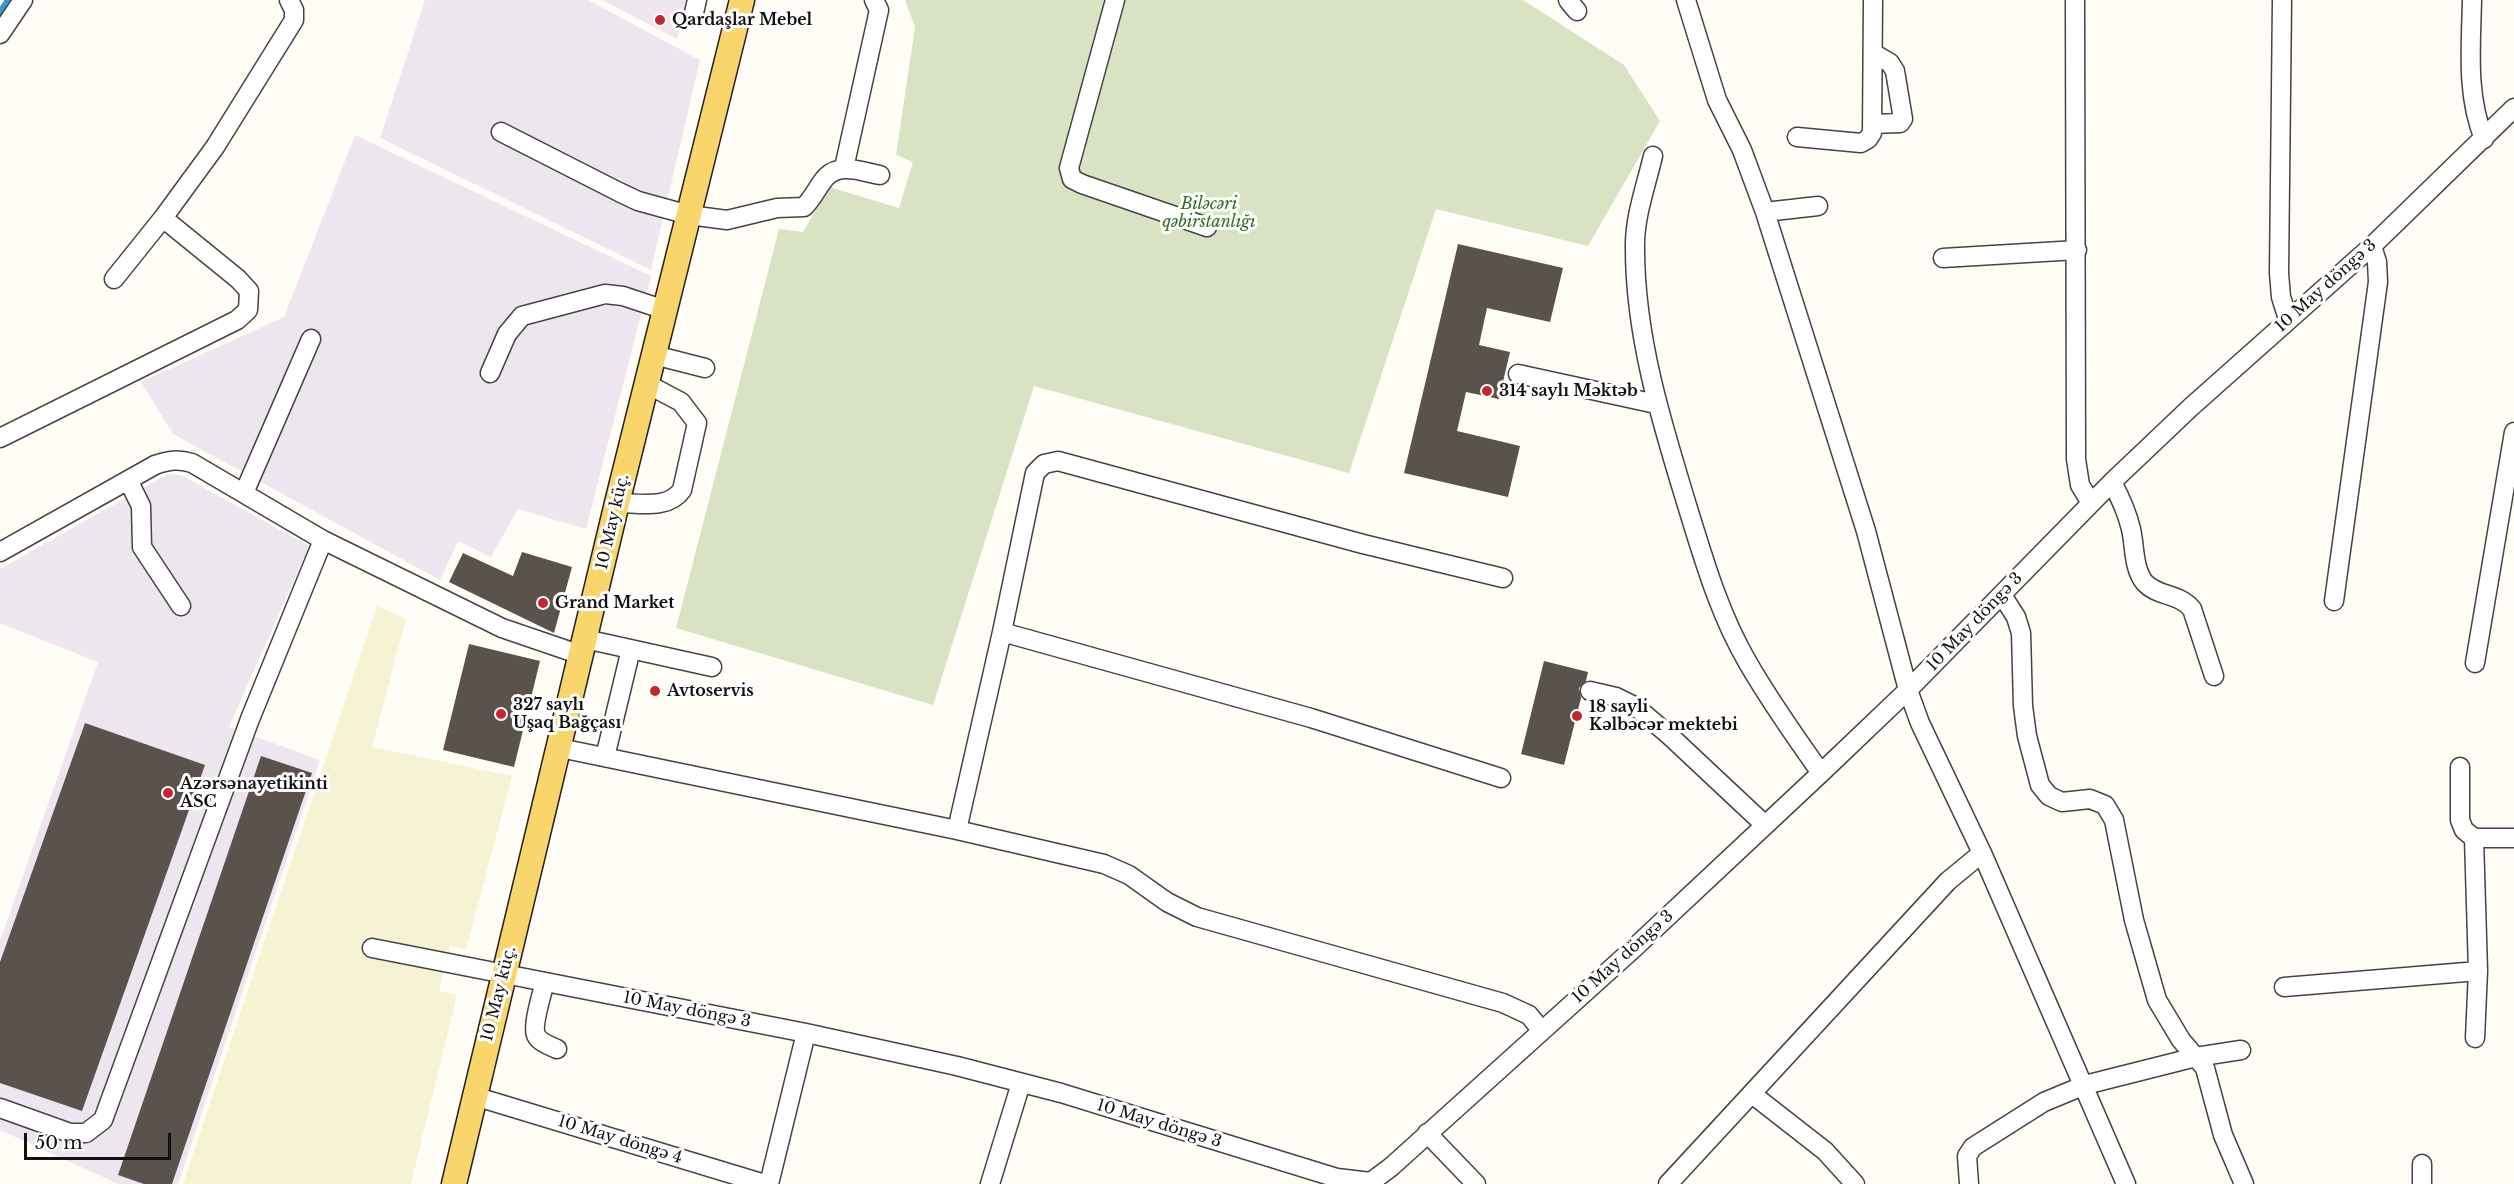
<!DOCTYPE html>
<meta charset="utf-8">
<style>
body{margin:0}
#map{position:relative;width:2514px;height:1184px;overflow:hidden;background:#fffdf5;font-family:"Libre Baskerville",serif}
canvas{display:block}
.scale{position:absolute;left:24px;top:1133px;width:147px;height:27px;box-sizing:border-box;border:3px solid #111;border-top:0;padding-left:8px;font-size:18px;line-height:21px;white-space:nowrap;color:#111;-webkit-text-stroke:4px #fff;paint-order:stroke}
</style>
<div id="map">
<canvas width="2514" height="1184"></canvas>
<div class="scale">50 m</div>
</div>
<script>
const context = document.querySelector('canvas').getContext('2d');
context.lineJoin = 'round';
function fillPath(path, color) { context.fillStyle = color; context.fill(path, 'evenodd'); }
function trace(path, color, width, dash) { context.strokeStyle = color; context.lineWidth = width; context.lineCap = dash ? 'butt' : 'round'; context.setLineDash(dash || []); context.stroke(path); }
function write(font, color, halo, rows, align = 'center') {
  context.font = font + ' "Libre Baskerville",serif'; context.lineWidth = 6; context.setLineDash([]); context.textBaseline = 'middle'; context.strokeStyle = halo; context.fillStyle = color; for (const [text, x, y, turn = 0] of rows) {
    context.save(); context.translate(x, y); context.rotate((+turn || 0) * Math.PI / 180); context.textAlign = isNaN(turn) ? turn : align; if (halo) context.strokeText(text, 0, 0); context.fillText(text, 0, 0); context.restore();
  }
}
fillPath(new Path2D(`
 M425,0H588L700,60L651,270L380,138Z
 M602,0H686L677,39Z
 M355,135L651,276L586,529L518,509L491,557L458,541L440,580L173,434L141,382L284,317Z
 M168,474L181,475L309,546L229,727L320,760L178,1184H118L0,1130V941L98,662L0,623V569Z`), '#eee6ef');
fillPath(new Path2D(`
 M377,606L406,619L372,747L512,776L466,950L450,946L439,991L457,995L411,1184H183Z`), '#f6f3d4');
fillPath(new Path2D(`
 M905,0H1523L1624,65L1660,121L1588,246L1436,209L1349,473L1034,386L933,705L676,628L779,229L803,232L829,187L899,208L913,162L896,155L915,27Z`), '#d9e3c4');
trace(new Path2D(`
 M0,12L8,0`), '#3f96cf', 6);
fillPath(new Path2D(`
 M1458,244L1563,268L1550,322L1487,308L1479,345L1510,352L1499,399L1466,392L1457,431L1520,446L1508,497L1404,473Z
 M522,552L572,567L554,633L449,582L463,553L513,576Z
 M469,644L540,661L514,767L443,750Z
 M1544,661L1588,672L1586,681L1579,688L1581,698L1564,765L1521,754Z
 M85,723L205,765L82,1111L0,1083V962Z
 M261,756L312,773L172,1184H144L118,1175Z`), '#5a524d');
const minor = new Path2D(`
 M1115,0L1069,168L1072,179L1082,184L1207,227
 M1568,0L1577,11
 M1686,0L1717,100L1742,150L1765,212L1866,531L1908,690L1920,723L1982,853L2126,1184
 M2075,0L2076,459L2080,485L2091,503
 M2282,0L2279,273L2281,297L2288,319
 M2472,0C2471,47 2466,95 2484,139
 M693,17L697,0
 M0,34L23,0
 M1872,124L1900,123L1903,119L1895,71L1890,63L1873,53
 M501,132L619,192L638,201L689,215L727,220L777,208L804,207C813,198 818,186 826,177C840,162 863,172 880,175
 M1797,137L1861,143L1868,139L1872,133L1873,0
 M1653,156C1646,186 1634,218 1635,249C1635,336 1661,420 1686,502C1703,557 1719,614 1748,663C1770,701 1796,738 1821,773
 M844,168L879,10L874,0
 M1765,212L1818,206
 M1943,258L2077,250
 M114,279L163,218
 M654,355L705,368
 M490,373L507,334L522,316L605,294L623,296L665,310
 M1518,374L1656,404
 M0,438L237,320L248,310L249,291L238,279L163,218L215,147L294,20V10L289,0
 M128,480L141,506L142,547L181,606
 M2112,482C2120,497 2127,512 2131,529C2135,546 2133,569 2145,583C2158,597 2179,593 2192,609L2214,676
 M244,493L311,339
 M617,503C639,503 668,510 682,490L697,423L681,402L647,384
 M0,552L155,465C169,460 178,459 192,463L323,540L502,628L581,655
 M2002,595L2016,617L2021,633L2023,706L2027,736L2040,785L2049,796L2062,802L2090,799L2105,805L2114,820L2134,920L2157,1000L2181,1040L2205,1068L2223,1135L2244,1184
 M2334,601L2378,282L2377,262L2372,246
 M1002,632L1311,718L1501,778
 M585,639L712,667
 M2475,663L2514,432
 M1590,691L1616,697L1636,707L1670,736L1765,825
 M560,748L957,830L1104,864L1129,875L1167,902L1197,917L1503,1003L1529,1015L1541,1030
 M605,757L631,649
 M2460,767V820L2464,830L2474,838
 M957,830L1002,632L1035,473L1044,464L1058,461L1363,544L1503,578
 M372,948L806,1033L957,1066L1061,1093L1337,1178L1371,1182L1391,1167L1633,949L1821,773L1908,690L2112,482L2191,407L2372,246L2514,108
 M545,982C542,993 532,1026 536,1035C539,1042 550,1046 557,1049
 M2284,987L2478,971L2474,838H2514
 M2475,1038L2478,971
 M1752,1094L1825,1151L1855,1184
 M474,1096L765,1184
 M0,1108L70,1133H86L103,1120L250,719L323,540
 M1427,1133L1476,1184
 M769,1184L806,1033
 M990,1184L1021,1083
 M1668,1184L1948,881L1982,853
 M1969,1184L1967,1156L1973,1147L2044,1102L2085,1085L2196,1057L2241,1050
 M2422,1184V1164`);
const major = new Path2D(`
 M454,1184L617,503L742,0`);
trace(minor, '#444', 21);
trace(major, '#222', 27);
trace(minor, '#fff', 18);
trace(major, '#f9d66b', 24);
for (const [x, y, r, color] of [
 [660,20,6,"#c4262e"],
 [1487,391,6,"#c4262e"],
 [543,603,6,"#c4262e"],
 [655,691,6,"#c4262e"],
 [501,714,6,"#c4262e"],
 [1577,716,6,"#c4262e"],
 [168,793,6,"#c4262e"]
]) { const dot = new Path2D(); dot.arc(x, y, r, 0, 2 * Math.PI); context.fillStyle = color; context.fill(dot); trace(dot, '#fff', 2); }
write('bold 16px', '#111', '#fff', [
 ["Qardaşlar Mebel",672,20],
 ["314 saylı Məktəb",1499,391],
 ["Grand Market",555,603],
 ["Avtoservis",667,691],
 ["327 saylı",513,705],
 ["Uşaq Bağçası",513,723],
 ["18 sayli",1589,707],
 ["Kəlbəcər mektebi",1589,725],
 ["Azərsənayetikinti",180,784],
 ["ASC",180,802]
], 'left');
write('italic 16px', '#2f6b1f', '#fff', [
 ["Biləcəri",1209,204],
 ["qəbirstanlığı",1209,222]
]);
write('16px', '#111', '#fff', [
 ["10 May döngə 3",2326,286,-42],
 ["10 May küç.",613,522,-77],
 ["10 May döngə 3",1975,622,-46],
 ["10 May döngə 3",1623,957,-42],
 ["10 May küç.",499,994,-76],
 ["10 May döngə 3",687,1010,11],
 ["10 May döngə 3",1159,1124,17],
 ["10 May döngə 4",620,1140,17]
]);
</script>
